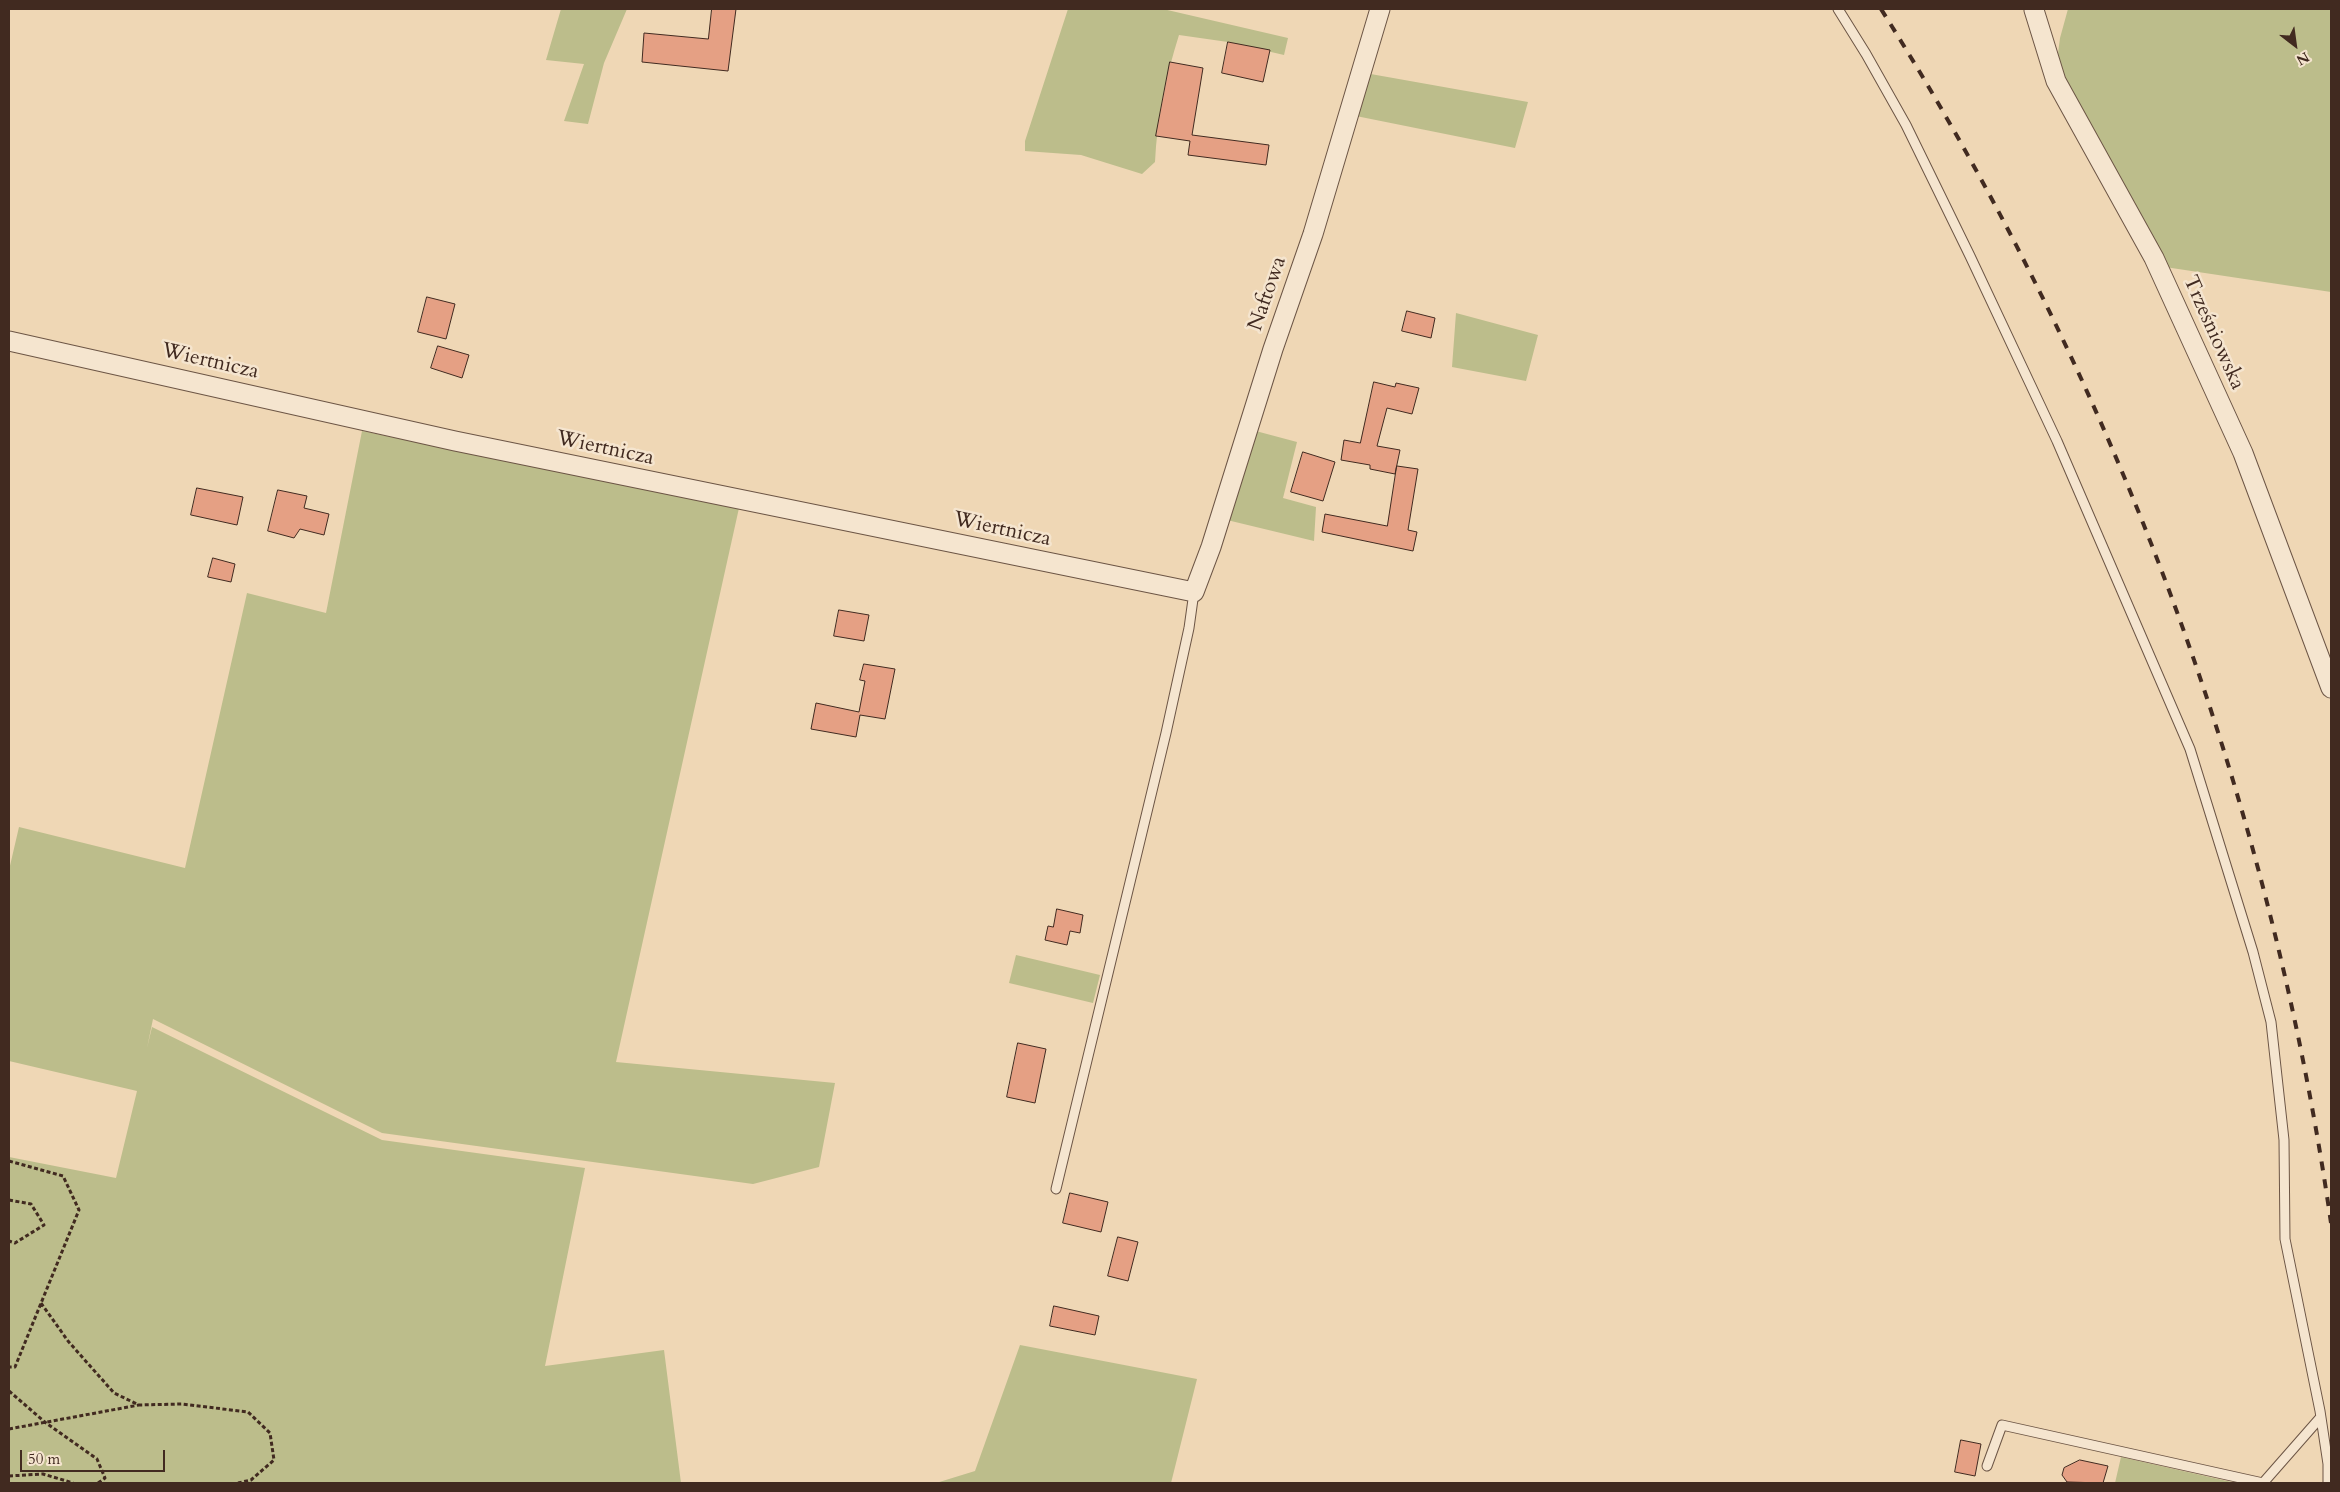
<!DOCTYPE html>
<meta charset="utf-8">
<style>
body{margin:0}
#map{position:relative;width:2340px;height:1492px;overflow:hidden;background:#efd7b5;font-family:Cardo,serif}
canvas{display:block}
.frame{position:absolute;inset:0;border:10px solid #412a20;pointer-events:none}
.north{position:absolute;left:2270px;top:20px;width:50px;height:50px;-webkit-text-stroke:4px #f5e5cf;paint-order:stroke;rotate:150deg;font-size:14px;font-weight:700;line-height:20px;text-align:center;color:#412a20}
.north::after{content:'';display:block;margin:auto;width:18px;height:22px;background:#412a20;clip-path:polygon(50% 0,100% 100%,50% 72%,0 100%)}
.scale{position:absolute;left:20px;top:1450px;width:145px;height:22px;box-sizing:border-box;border:2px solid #412a20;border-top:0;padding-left:6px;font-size:15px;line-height:18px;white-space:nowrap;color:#412a20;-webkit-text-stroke:4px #f5e5cf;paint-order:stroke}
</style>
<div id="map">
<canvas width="2340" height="1492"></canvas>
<div class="frame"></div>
<div class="north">N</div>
<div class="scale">50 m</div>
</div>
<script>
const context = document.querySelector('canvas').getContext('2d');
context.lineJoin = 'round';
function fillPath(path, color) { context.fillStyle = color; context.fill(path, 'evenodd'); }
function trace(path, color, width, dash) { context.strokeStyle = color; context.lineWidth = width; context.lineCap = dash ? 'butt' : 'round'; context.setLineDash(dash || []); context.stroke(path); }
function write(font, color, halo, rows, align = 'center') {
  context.font = font + ' Cardo,serif'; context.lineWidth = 5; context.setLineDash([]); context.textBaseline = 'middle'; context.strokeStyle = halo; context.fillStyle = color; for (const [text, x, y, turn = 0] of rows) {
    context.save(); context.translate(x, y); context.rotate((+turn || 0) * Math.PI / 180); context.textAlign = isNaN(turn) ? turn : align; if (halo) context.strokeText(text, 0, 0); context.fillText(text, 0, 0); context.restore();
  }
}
fillPath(new Path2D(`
 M561,9H627L604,63L588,124L564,121L584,64L546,60Z
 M1068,9H1163L1288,38L1284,55L1228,42L1179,35C1166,76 1157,119 1155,162L1142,174L1081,155L1025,151V141Z
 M2068,9H2331V292L2165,267L2068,92L2057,61L2060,38Z
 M1365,73L1528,102L1515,148L1356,116Z
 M1456,313L1538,335L1526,381L1452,367Z
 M1252,430L1297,442L1283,498L1316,507L1314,541L1227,520Z
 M362,431L739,508L616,1062L835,1083L819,1167L753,1184L382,1133L153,1019L147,1048L152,1027L382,1140L585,1168L545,1366L664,1350L681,1483H9V1157L116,1178L137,1091L9,1061V870L19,827L185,868L247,593L326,613Z
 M1016,955L1100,975L1093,1003L1009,983Z
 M1020,1345L1197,1379L1171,1483H936L975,1471Z
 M2121,1457L2236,1483H2115Z`), '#bcbd8b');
const building = new Path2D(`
 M712,9H736L728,71L642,62L644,33L708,39Z
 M1228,42L1270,50L1263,82L1222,73Z
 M1170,62L1203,68L1192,135L1269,145L1266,165L1188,155L1190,141L1156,136Z
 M427,297L455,304L446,339L418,332Z
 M1407,311L1435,318L1431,338L1402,331Z
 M438,346L469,355L462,378L431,368Z
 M1374,382L1395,387L1396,383L1419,388L1412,414L1387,408L1377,446L1400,450L1395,474L1370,469V465L1341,460L1344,440L1360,443Z
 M1303,452L1335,462L1323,501L1291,492Z
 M1397,466L1418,469L1408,530L1417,532L1413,551L1322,532L1325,514L1387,526Z
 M197,488L243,497L237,525L191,515Z
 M278,490L307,496L304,508L329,514L324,535L300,529L294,538L268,531Z
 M213,558L235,564L231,582L208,577Z
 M839,610L869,615L864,641L834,636Z
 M864,664L895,669L885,719L860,715L856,737L811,729L816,703L859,712L865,681L860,680Z
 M1057,909L1083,915L1080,933L1070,931L1067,945L1045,940L1048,926L1053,927Z
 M1018,1043L1046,1049L1035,1103L1007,1097Z
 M1070,1193L1108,1202L1101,1232L1063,1223Z
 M1118,1237L1138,1242L1128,1281L1108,1276Z
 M1054,1306L1099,1316L1095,1335L1050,1326Z
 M1961,1440L1981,1444L1975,1476L1955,1472Z
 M2080,1460L2108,1466L2103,1483L2067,1482L2062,1475L2064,1468Z`);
fillPath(building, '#e5a084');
trace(building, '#412a20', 1);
const lane = new Path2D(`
 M1838,9L1866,54L1906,125L1970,256L2057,441L2190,749L2253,952L2271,1022L2284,1140L2285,1239L2320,1411L2328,1464V1483
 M1056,1189L1166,733L1189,628L1194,592
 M1987,1466L2002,1425L2263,1483L2320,1418`);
const street = new Path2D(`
 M2034,10L2056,81L2154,258L2243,453L2331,688
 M9,341L455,441L1194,592L1211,547L1273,349L1313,234L1380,9`);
trace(lane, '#6c5545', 11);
trace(street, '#6c5545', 21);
trace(new Path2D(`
 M9,1161L63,1176L79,1210L15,1367H9
 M9,1200L31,1204L44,1225L15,1243L9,1241
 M41,1303L68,1341L114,1393L139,1405L182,1404L248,1412L270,1433L274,1460L251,1480L238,1483
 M9,1391L46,1423L97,1459L105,1478L98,1483
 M9,1429L139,1405
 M9,1476L43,1474L73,1483`), '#412a20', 3, [4, 2.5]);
trace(lane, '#f5e5cf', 9);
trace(street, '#f5e5cf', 19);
trace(new Path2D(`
 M1881,9C2113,377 2269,792 2331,1223`), '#412a20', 4, [9, 9]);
write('21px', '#412a20', '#f5e5cf', [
 ["Naftowa",1268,294,-71],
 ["Trześniowska",2213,333,66],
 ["Wiertnicza",210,362,13],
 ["Wiertnicza",605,449,12],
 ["Wiertnicza",1002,530,12]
]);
</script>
